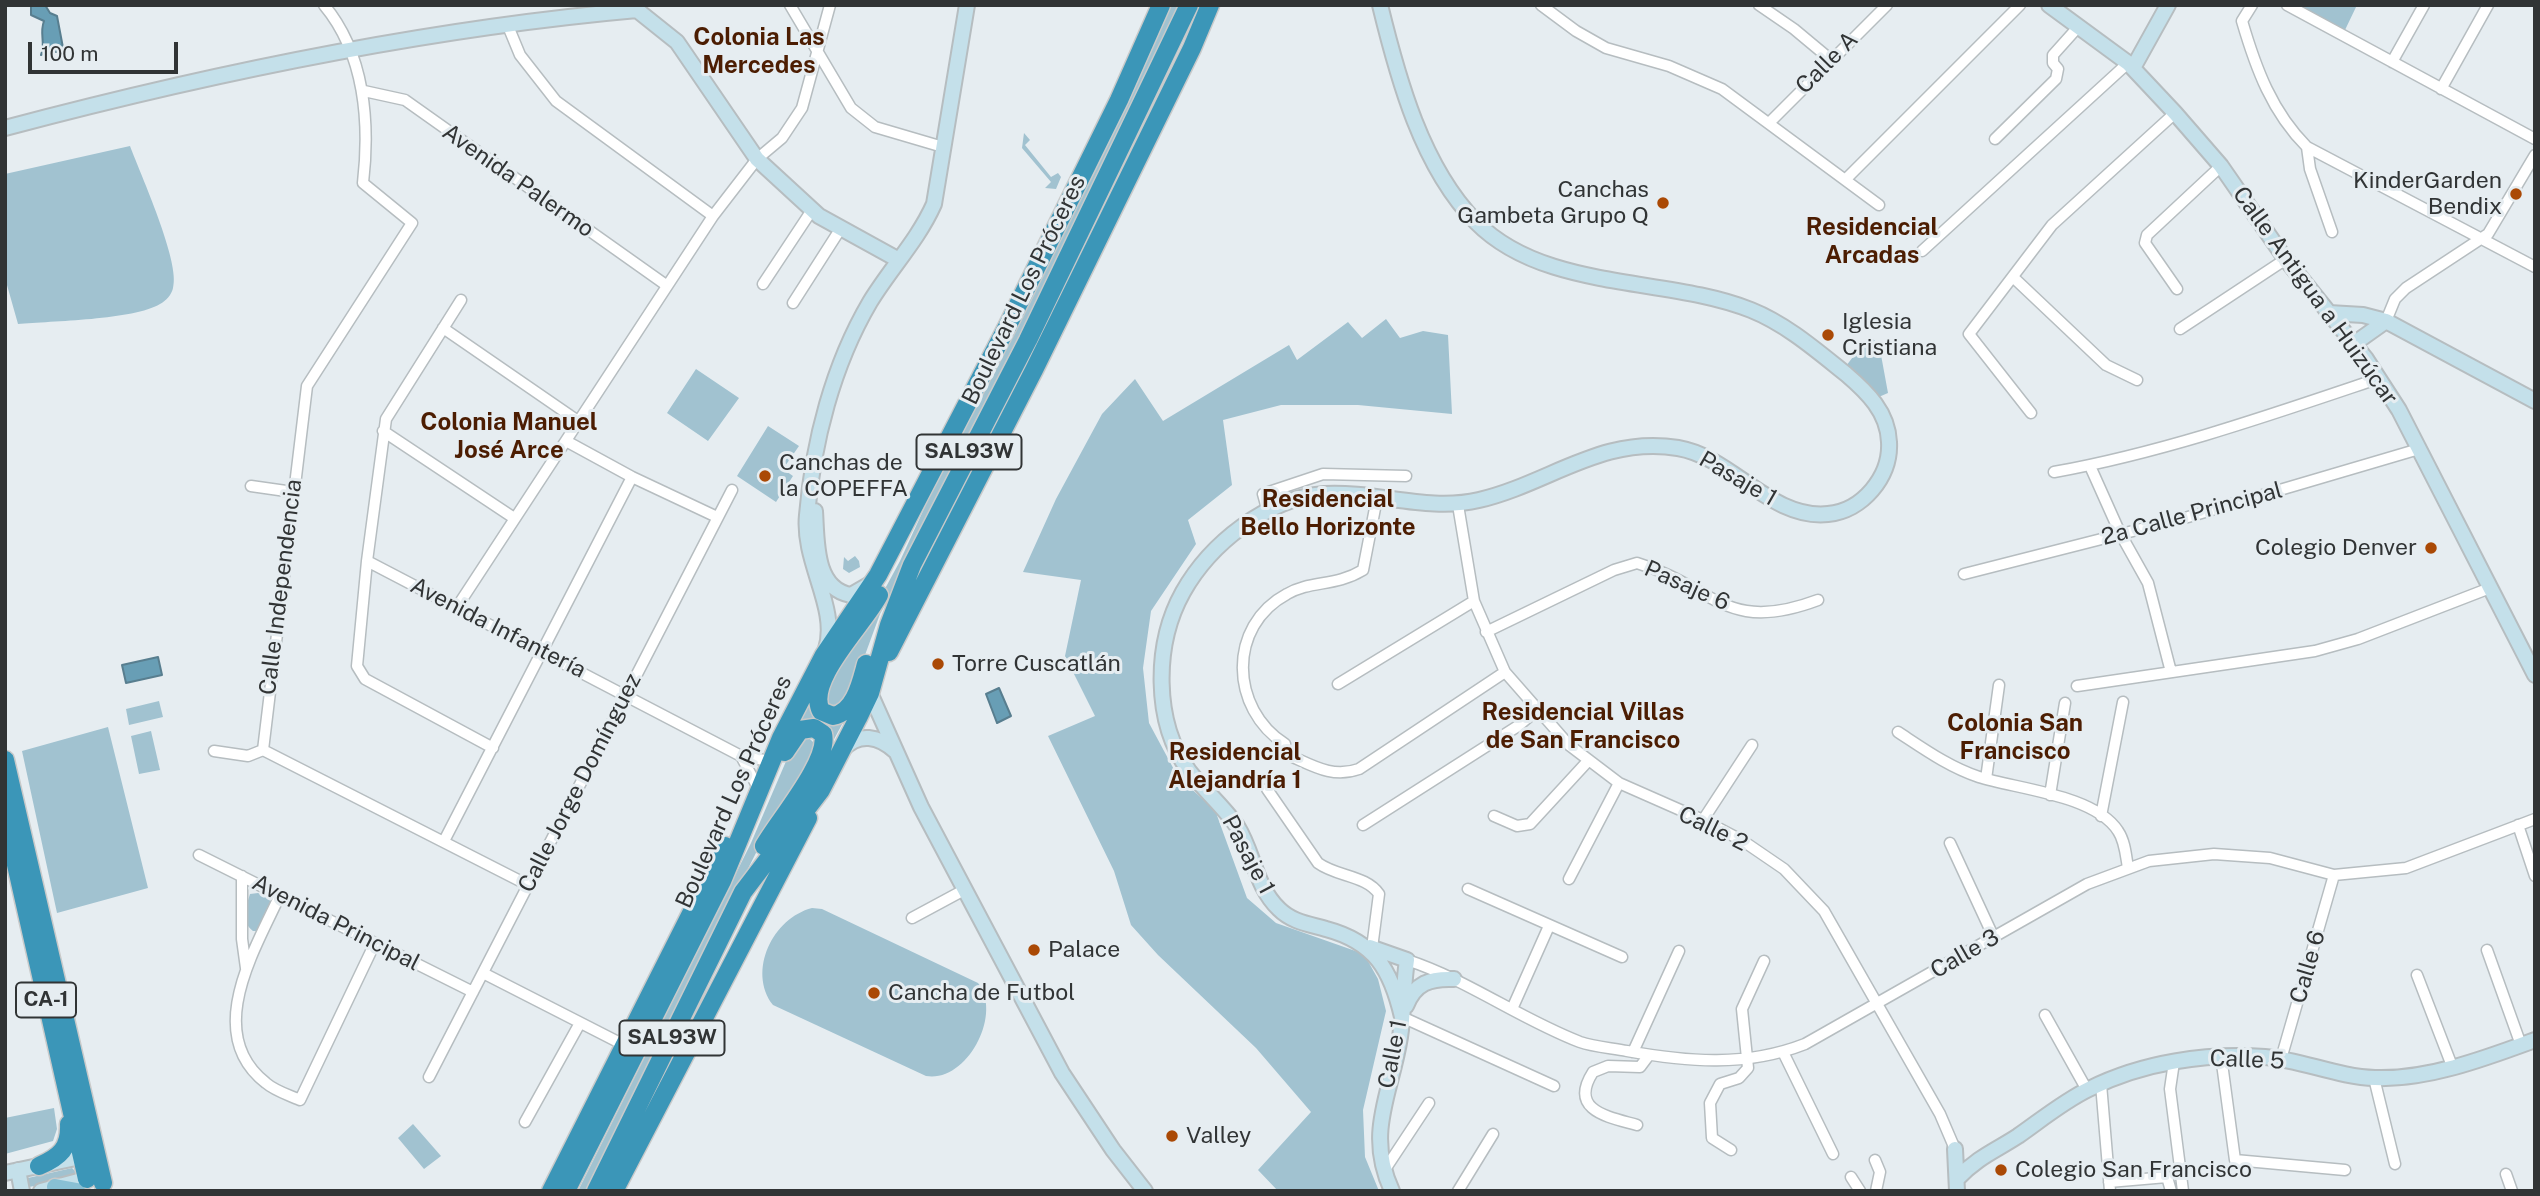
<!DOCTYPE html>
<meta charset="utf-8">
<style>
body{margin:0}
#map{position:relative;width:2540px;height:1196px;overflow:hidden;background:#e6edf1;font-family:"Public Sans",sans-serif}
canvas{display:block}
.frame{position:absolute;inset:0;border:7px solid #313435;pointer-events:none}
.scale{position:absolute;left:28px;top:42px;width:150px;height:32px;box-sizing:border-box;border:4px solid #313435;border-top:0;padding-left:9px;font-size:21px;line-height:24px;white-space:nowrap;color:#313435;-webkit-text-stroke:5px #e6edf1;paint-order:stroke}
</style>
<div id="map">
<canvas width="2540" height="1196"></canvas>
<div class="frame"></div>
<div class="scale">100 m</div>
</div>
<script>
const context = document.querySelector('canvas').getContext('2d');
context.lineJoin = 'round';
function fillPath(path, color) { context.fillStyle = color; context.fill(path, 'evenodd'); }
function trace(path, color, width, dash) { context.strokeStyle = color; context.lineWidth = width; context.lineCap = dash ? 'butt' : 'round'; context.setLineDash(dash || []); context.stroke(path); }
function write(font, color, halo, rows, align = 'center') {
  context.font = font + ' "Public Sans",sans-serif'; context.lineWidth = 6; context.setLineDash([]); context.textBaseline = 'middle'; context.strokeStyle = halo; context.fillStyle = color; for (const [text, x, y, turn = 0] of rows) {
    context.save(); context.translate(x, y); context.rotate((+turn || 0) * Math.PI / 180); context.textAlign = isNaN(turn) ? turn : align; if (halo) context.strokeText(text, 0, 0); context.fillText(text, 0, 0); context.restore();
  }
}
fillPath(new Path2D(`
 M1168,5H1180L1071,236L880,614L850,696L837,706L828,705L824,686L880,598L900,561L967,415Z
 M2297,5H2357L2345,30Z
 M1024,133L1030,140L1025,145L1051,177L1058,173L1061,177L1056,189L1045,188L1051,182L1022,148Z
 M130,146C140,173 181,263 173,288C172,294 166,301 160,304C134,320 51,321 18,324L5,278V174Z
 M1386,319L1400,338L1423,331L1448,335L1452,414L1358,405H1281L1223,420L1232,485L1188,520L1196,544L1151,611L1143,668L1149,723L1178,777L1215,810L1247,898L1276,923L1364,954L1378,979L1386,1011L1363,1110L1365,1157L1379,1191H1278L1258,1170L1311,1112L1256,1048L1158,955L1131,925L1114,871L1048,736L1095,716L1065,656L1081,580L1023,572L1056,499L1102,414L1135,379L1163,421L1289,345L1297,360L1348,322L1362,338Z
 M1869,336L1879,344L1888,393L1874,399L1846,366Z
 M696,369L739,398L708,441L667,413Z
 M768,426L799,446L783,469L793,476L776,502L737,476Z
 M855,556L859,561L860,567L849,573L843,569L844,557L848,561Z
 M810,695L815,714L847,715L832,743L795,726Z
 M159,701L163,717L129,725L126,709Z
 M108,727L148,888L57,913L22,751Z
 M151,731L160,770L139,774L131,736Z
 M808,737L815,744L816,750L761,843L585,1191H578L751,843L790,752L803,738Z
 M258,893L271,900V906L259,931H253C240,921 246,907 250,894Z
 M812,908L822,909L978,983C1003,1014 967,1083 926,1076L773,1005C747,971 773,918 812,908Z
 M54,1108L57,1129L53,1141L5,1154V1118Z
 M413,1124L441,1156L424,1169L398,1138Z
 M72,1168L76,1172L75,1178L29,1187L26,1184L28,1178Z`), '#a1c2d0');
const water = new Path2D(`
 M31,5H45L50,13L57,16L64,53L49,51L41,55C46,43 39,34 44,21L31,15Z
 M158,657L162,675L126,683L122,665Z
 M999,688L1011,716L997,723L986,694Z`);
fillPath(water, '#689eb5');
trace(water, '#587e8f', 2);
const street = new Path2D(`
 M790,5L851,108L875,127L943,147
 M1541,5L1576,31L1606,48L1669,66L1722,89L1879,205
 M1759,5L1794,29L1830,59
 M2252,5L2242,21C2256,69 2272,112 2307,147L2535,267
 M2287,5L2535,139
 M508,26L520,55L556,101L713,216
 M2392,62L2424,5
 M2441,89L2488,5
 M364,91L405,100L666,285
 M1770,122L1887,5
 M1995,139L2056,79L2058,69L2053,63V55L2079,26
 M2307,147L2310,169L2332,232
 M1845,180L2020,5
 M1922,251L2128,63
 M2014,278L2106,365L2137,380
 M763,284L812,210
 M2177,289L2145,243L2147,235L2221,166
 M461,300L386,419L367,561L357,666L365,679L493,748
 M793,303L841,228
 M2386,321L2395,299L2406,288L2488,234L2535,155
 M443,328L578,421
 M2180,329L2286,259
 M2031,413L1969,334L2052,225L2175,113
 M383,431L514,518
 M566,441L632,477L717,517
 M2090,466L2120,533L2148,583L2171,672
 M2054,472C2165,452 2273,414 2380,378
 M251,486L293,492
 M1458,505L1474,601L1505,672L1569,745L1619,783L1703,820L1743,841L1784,869L1824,911L1940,1114L1955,1149
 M1268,512L1263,494L1323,474L1406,476
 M367,561L741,756L770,761
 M1964,574L2188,517L2419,449
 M457,607L713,216L757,159L782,138L802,108L830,5
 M1486,632L1614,570L1637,563C1714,586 1725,635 1818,600
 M1338,684L1474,601
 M2077,686L2315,651L2358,639L2490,588
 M1898,732C1924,749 1949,767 1979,777C2017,789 2095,795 2118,831C2125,841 2126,856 2128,868
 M1285,744C1230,709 1227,626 1287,594C1311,580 1335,587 1363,570L1377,498
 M263,750L307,386L412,223L363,183C370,123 365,54 324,5
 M263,750L528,885
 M214,751L248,756L263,750
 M741,756L757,786
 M1293,757C1315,767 1334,778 1359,769L1505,672
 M1986,779L1999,685
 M1267,789L1318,863C1337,877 1366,875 1379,894L1372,948
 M2050,795L2065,703
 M1494,816L1517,826L1530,824L1588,761
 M2101,816L2123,702
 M1703,820L1752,745
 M1363,825L1518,726L1536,711
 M2518,825L2535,876
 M444,841L632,477
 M1950,843L1994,938
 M199,855L473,992
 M242,876V939L246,968
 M1569,879L1619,783
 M1468,889L1622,957
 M280,895C254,951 203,1034 266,1083C275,1091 289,1095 300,1100L375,943
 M912,918L964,890
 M2487,950L2521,1045
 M1407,960C1468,980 1520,1019 1580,1042C1594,1047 1612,1048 1627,1051C1688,1062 1746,1067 1805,1044L2087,884L2149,861L2214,854L2270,858L2334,875L2406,868L2535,819
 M483,973L624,1045
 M2417,975L2452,1066
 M1512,1009L1549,926
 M2045,1015L2087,1090
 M1402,1017L1554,1086
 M1633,1052L1679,951
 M1783,1052L1833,1154
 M2221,1056L2235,1160L2345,1170
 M2281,1059L2334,875
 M2174,1062L2170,1089L2183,1191
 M429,1077L732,490
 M2374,1078L2395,1164
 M2101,1084L2110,1191
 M525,1122L580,1023
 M1637,1125C1609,1117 1568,1111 1593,1072L1608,1066L1640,1067L1649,1055
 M1731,1150L1712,1138L1710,1103L1720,1084L1739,1078L1748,1068L1742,1009L1764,961
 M1875,1160L1880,1172L1876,1191
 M1384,1171L1429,1103
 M2506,1174L2512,1191
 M1851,1177L1860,1191
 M2109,1182L2167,1177L2171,1191
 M1458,1191L1493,1134`);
const secondary = new Path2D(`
 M1380,5C1398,79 1422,167 1476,222C1545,292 1667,276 1751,310C1786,324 1816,350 1846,374C1867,392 1888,412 1889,442C1891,477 1862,511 1828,514C1771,520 1732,457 1678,448C1603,435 1548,484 1479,500C1428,512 1376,491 1324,494C1267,498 1210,544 1183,592C1154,644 1153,722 1189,771C1204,790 1223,806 1237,826C1254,853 1255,886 1279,909C1292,922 1309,924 1326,929C1375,942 1391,970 1402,1017
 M2049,5L2128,63L2175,113L2221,166L2284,257L2366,359L2399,410L2535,675
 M2133,68L2168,5
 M5,128C212,73 424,29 637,10L677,42L757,159L819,216L897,259
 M2329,313L2363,315L2386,321L2535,401
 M2355,343L2386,321
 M815,511C817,540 814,589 851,595L870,584
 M826,649C839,608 802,562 807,515C813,442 833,365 870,302C890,269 918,240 934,204L967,5
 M870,693L921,807L1062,1073L1113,1150L1145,1191
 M843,749C859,732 879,736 895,751
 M1370,947L1407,960C1403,986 1404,1012 1400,1037C1391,1095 1365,1132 1392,1191
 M1406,1006C1415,983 1430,978 1454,979
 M1955,1149L1957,1191
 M18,1170L22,1191
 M5,1173L90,1155
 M1958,1178C1978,1157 1995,1151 2018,1136C2041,1120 2064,1101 2089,1089C2143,1062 2206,1053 2265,1057C2302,1060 2338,1077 2375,1078C2428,1080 2486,1058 2535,1040
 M41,1191L97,1176`);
const primary = new Path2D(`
 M55,1187L77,1191`);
const highway = new Path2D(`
 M889,652L1034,370L1192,48L1210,5
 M866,664C861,682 855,712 833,716L821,711C805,680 865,623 879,595
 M5,760L103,1183
 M5,816L87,1179
 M764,846C778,821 830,761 823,734L814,728L800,730L785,752
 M39,1166C60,1157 70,1148 69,1124
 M551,1191L725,846
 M566,1191L722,881L781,738L824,655L878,575L1008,325L1119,100L1161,5
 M596,1191L743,892L821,790L858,718L870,693L889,625L912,565L1028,340L1189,5
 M614,1191L808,818`);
trace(street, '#b6bdc0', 13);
trace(secondary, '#b6bdc0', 18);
trace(primary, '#c9caca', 19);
trace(highway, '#c9caca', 21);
trace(street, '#fff', 10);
trace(secondary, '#c4e0ea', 14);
trace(primary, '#89c0d4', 16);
trace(highway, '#3b96b8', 18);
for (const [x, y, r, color] of [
 [2516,194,7,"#aa4905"],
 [1663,203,7,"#aa4905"],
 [1828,335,7,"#aa4905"],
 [765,476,7,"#aa4905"],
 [2431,548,7,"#aa4905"],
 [938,664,7,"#aa4905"],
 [1034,950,7,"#aa4905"],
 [874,993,7,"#aa4905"],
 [1172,1136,7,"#aa4905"],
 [2001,1170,7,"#aa4905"]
]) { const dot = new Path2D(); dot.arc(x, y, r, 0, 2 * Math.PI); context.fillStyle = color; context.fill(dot); trace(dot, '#e6edf1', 2.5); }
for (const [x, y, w] of [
 [969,452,105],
 [46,1000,60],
 [672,1038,105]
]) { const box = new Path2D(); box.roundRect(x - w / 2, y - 17.5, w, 35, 5); context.fillStyle = '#e6edf1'; context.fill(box); trace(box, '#313435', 2); }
write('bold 21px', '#313435', null, [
 ["SAL93W",969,452],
 ["CA-1",46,1000],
 ["SAL93W",672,1038]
]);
write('23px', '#313435', '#e6edf1', [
 ["Calle A",1827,63,-45],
 ["Avenida Palermo",518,181,35],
 ["Boulevard Los Próceres",1024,290,-64],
 ["Calle Antigua a Huizúcar",2315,296,54],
 ["Pasaje 1",1738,479,30],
 ["2a Calle Principal",2192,514,-15],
 ["Pasaje 6",1687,586,24],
 ["Calle Independencia",281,587,-83],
 ["Avenida Infantería",498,628,27],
 ["Calle Jorge Domínguez",580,783,-63],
 ["Boulevard Los Próceres",734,792,-66],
 ["Calle 2",1713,829,26],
 ["Pasaje 1",1248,855,62],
 ["Avenida Principal",336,923,27],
 ["Calle 3",1965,954,-30],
 ["Calle 6",2308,967,-74],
 ["Calle 1",1393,1054,-79],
 ["Calle 5",2247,1060,2]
]);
write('23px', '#313435', '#e6edf1', [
 ["KinderGarden",2502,181,"right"],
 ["Bendix",2502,207,"right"],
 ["Canchas",1649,190,"right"],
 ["Gambeta Grupo Q",1649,216,"right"],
 ["Iglesia",1842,322],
 ["Cristiana",1842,348],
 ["Canchas de",779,463],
 ["la COPEFFA",779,489],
 ["Colegio Denver",2417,548,"right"],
 ["Torre Cuscatlán",952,664],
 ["Palace",1048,950],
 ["Cancha de Futbol",888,993],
 ["Valley",1186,1136],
 ["Colegio San Francisco",2015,1170]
], 'left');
write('bold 24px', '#4c1d02', '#e6edf1', [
 ["Colonia Las",759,38],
 ["Mercedes",759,66],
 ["Residencial",1872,228],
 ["Arcadas",1872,256],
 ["Colonia Manuel",509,423],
 ["José Arce",509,451],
 ["Residencial",1328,500],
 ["Bello Horizonte",1328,528],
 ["Residencial Villas",1583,713],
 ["de San Francisco",1583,741],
 ["Colonia San",2015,724],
 ["Francisco",2015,752],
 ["Residencial",1235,753],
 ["Alejandría 1",1235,781]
]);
</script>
